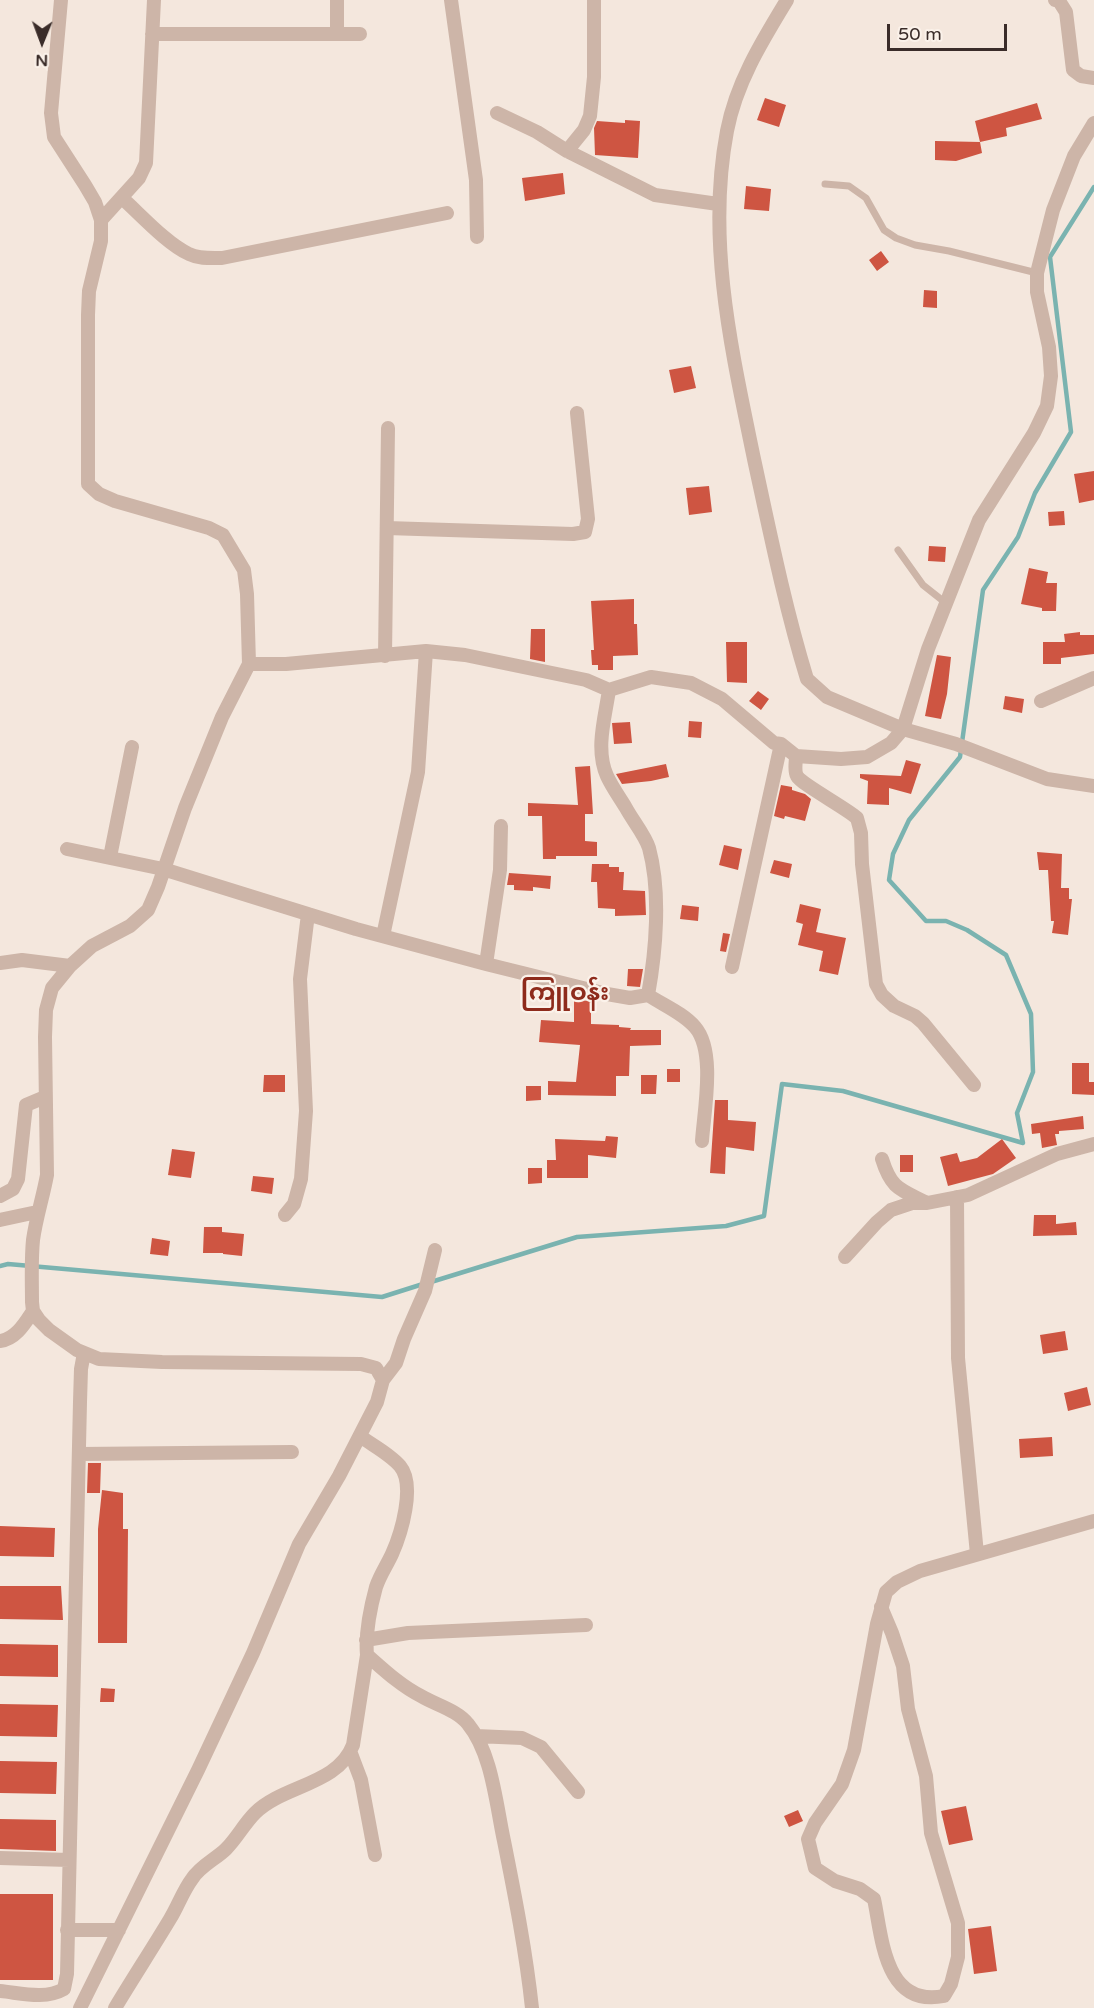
<!DOCTYPE html>
<meta charset="utf-8">
<style>
body{margin:0}
#map{position:relative;width:1094px;height:2008px;overflow:hidden;background:#f4e7dd;font-family:"Varela Round",sans-serif}
canvas{display:block}
.north{position:absolute;left:12px;top:12px;width:60px;height:60px;-webkit-text-stroke:4px #fbf2ea;paint-order:stroke;rotate:181deg;font-size:16px;font-weight:700;line-height:24px;text-align:center;color:#3a2c29}
.north::after{content:'';display:block;margin:auto;width:21px;height:27px;background:#3a2c29;clip-path:polygon(50% 0,100% 100%,50% 72%,0 100%)}
.scale{position:absolute;left:887px;top:24px;width:120px;height:27px;box-sizing:border-box;border:3px solid #3a2c29;border-top:0;padding-left:8px;font-size:18px;line-height:21px;white-space:nowrap;color:#3a2c29;-webkit-text-stroke:4px #fbf2ea;paint-order:stroke}
</style>
<div id="map">
<canvas width="1094" height="2008"></canvas>
<div class="north">N</div>
<div class="scale">50 m</div>
</div>
<script>
const context = document.querySelector('canvas').getContext('2d');
context.lineJoin = 'round';
function trace(path, color, width, dash) { context.strokeStyle = color; context.lineWidth = width; context.lineCap = dash ? 'butt' : 'round'; context.setLineDash(dash || []); context.stroke(path); }
function fillPath(path, color) { context.fillStyle = color; context.fill(path, 'evenodd'); }
function write(font, color, halo, rows, align = 'center') {
  context.font = font + ' "Varela Round","Noto Sans Myanmar",sans-serif'; context.lineWidth = 4.5; context.setLineDash([]); context.textBaseline = 'middle'; context.strokeStyle = halo; context.fillStyle = color; for (const [text, x, y, turn = 0] of rows) {
    context.save(); context.translate(x, y); context.rotate((+turn || 0) * Math.PI / 180); context.textAlign = isNaN(turn) ? turn : align; if (halo) context.strokeText(text, 0, 0); context.fillText(text, 0, 0); context.restore();
  }
}
trace(new Path2D(`
 M0,1266L8,1264L382,1297L423,1284
 M431,1282L577,1237L726,1226L764,1216L782,1084L843,1091L1023,1143L1017,1113L1033,1072L1031,1014L1006,955L967,930L946,921H926L889,880L893,854L909,820L960,757L983,590L1018,537L1035,493L1071,432L1050,257L1094,187`), '#7ab3b0', 4.5);
fillPath(new Path2D(`
 M765,98L786,105L779,127L757,120Z
 M1037,103L1042,119L1006,128L1007,136L980,142L975,121Z
 M625,120L640,121L638,158L595,155L594,128L597,121L625,123Z
 M935,141L980,142L982,153L956,161L935,160Z
 M563,173L565,194L525,201L522,178Z
 M746,186L771,189L769,211L744,209Z
 M881,251L889,262L877,271L869,260Z
 M924,290L937,291V308L923,307Z
 M691,366L696,388L674,393L669,370Z
 M1094,471V500L1079,503L1074,474Z
 M709,486L712,512L689,515L686,488Z
 M1064,511L1065,525L1049,526L1048,512Z
 M929,546L946,547L945,562L928,561Z
 M1029,568L1048,572L1046,583H1057L1056,611H1042V608L1021,604Z
 M634,599V624H637L638,655L613,656V670H598V665H592L591,650H594L591,601Z
 M531,629H545V662L530,659Z
 M1080,632V635H1094V654L1061,658V664H1043V642H1065L1064,634Z
 M726,642H747V683L727,682Z
 M937,655L951,657L947,694L941,719L925,716Z
 M758,691L769,699L761,710L749,701Z
 M1005,696L1024,699L1022,713L1003,709Z
 M689,721L702,722L701,738L688,737Z
 M630,722L632,743L614,744L612,723Z
 M906,760L921,764L911,794L889,788V805L867,804L868,781L860,778V774L901,776Z
 M666,764L669,777L651,781L622,784L616,774Z
 M590,766L593,814H585V841L597,842V856H556V859H543L542,816H528V803L578,805L575,767Z
 M781,785L792,787V790L805,794L811,799L805,821L785,816L784,819L774,816Z
 M724,845L742,849L738,870L719,865Z
 M1037,852L1062,854L1061,888H1069V899H1072L1068,935L1052,933L1054,921H1051L1048,870H1039Z
 M774,860L792,864L789,878L770,873Z
 M592,864H609V867H619V872H624L623,890L645,891L646,915L615,916V909L598,908L597,882H591Z
 M509,873L551,876L550,889L533,887V891L514,890V885H507Z
 M800,904L821,909L816,932L846,938L838,975L819,971L823,951L798,945L803,924L796,922Z
 M682,905L699,907L698,921L680,919Z
 M723,933L730,934L726,952L720,951Z
 M628,969H643L640,987L627,986Z
 M574,1000L591,1001V1024L619,1025V1027L631,1028L630,1030H661V1045L630,1046L629,1076H616V1096L548,1095V1081L576,1082L580,1045L539,1042L541,1020L574,1022Z
 M1072,1063H1089V1082H1094V1095L1072,1094Z
 M667,1069H680V1082H667Z
 M264,1075H285V1092H263Z
 M641,1075H657L656,1094H641Z
 M526,1086H541V1100L526,1101Z
 M715,1100H728V1120L756,1122L754,1151L726,1147L725,1174L710,1173Z
 M1083,1116L1084,1129L1059,1131V1134H1055L1057,1145L1042,1148L1040,1133L1032,1134L1031,1124Z
 M606,1136L618,1137L616,1158L588,1155V1178H547V1160H556L555,1139L605,1141Z
 M1002,1139L1016,1158L993,1174L948,1186L940,1157L957,1153L960,1162L977,1158Z
 M172,1149L195,1152L191,1178L168,1175Z
 M900,1155H913V1172H900Z
 M528,1168H542V1183L528,1184Z
 M253,1176L274,1178L272,1194L251,1191Z
 M1034,1215H1056V1224L1076,1222L1077,1235L1033,1236Z
 M204,1227H222V1232L244,1234L242,1256L223,1254V1253H203Z
 M152,1238L170,1241L168,1256L150,1254Z
 M1065,1331L1068,1350L1043,1354L1040,1335Z
 M1087,1387L1091,1405L1068,1411L1064,1393Z
 M1052,1437L1053,1456L1020,1458L1019,1439Z
 M88,1463H101L100,1493H87Z
 M102,1490L123,1493V1529H128L127,1643H98V1529Z
 M0,1526L55,1528L54,1557L0,1556Z
 M0,1586H61L63,1620L0,1619Z
 M0,1644L58,1645V1677L0,1676Z
 M101,1688L115,1689L114,1702H100Z
 M0,1704L58,1705L57,1737L0,1736Z
 M0,1761L57,1762L56,1794L0,1793Z
 M966,1806L973,1840L949,1845L941,1811Z
 M798,1810L803,1821L789,1827L784,1816Z
 M0,1819L56,1820V1851L0,1849Z
 M0,1894H53V1980H0Z
 M991,1926L997,1971L974,1974L968,1929Z`), '#ce5542');
trace(new Path2D(`
 M825,184L849,186L866,198L884,230L896,238L915,245L949,251L1037,273
 M898,550L923,585L947,604`), '#cdb5a8', 7);
trace(new Path2D(`
 M61,0L51,113L54,137L85,185L95,202L101,220V241L89,291L88,315V484L99,494L115,501L209,528L223,535L244,570L247,594L249,664
 M451,0L476,180L477,237
 M787,0C762,41 736,83 727,131C706,241 732,352 754,459C770,533 785,607 807,679L827,697L903,729L956,744L1047,779L1094,786
 M1055,0L1059,1L1066,12L1073,70L1081,76L1094,78
 M152,34H360
 M337,34V0
 M497,113L537,132L567,151L655,195L718,204
 M567,151L584,130L590,116L594,77V0
 M122,198C140,214 167,244 189,254C199,259 211,258 222,258L447,213
 M101,220L139,178L146,163L154,0
 M387,528L573,534L585,532L588,519L577,413
 M385,656L388,428
 M1041,701L1094,678
 M796,756C796,762 794,771 797,776C801,784 846,808 857,818L861,833L862,864L876,984L882,995L894,1006L915,1016L923,1023L974,1085
 M67,849L163,869L356,929L486,964L607,994L630,998L648,995C656,951 661,892 649,848C645,835 633,821 626,808C620,798 612,787 607,776C595,749 605,718 609,690
 M110,857L132,747
 M383,936L418,772L426,651
 M0,963L22,960L70,966
 M486,964L500,870L501,826
 M732,967L781,744
 M648,995C663,1005 683,1013 695,1027C716,1051 704,1111 702,1141
 M882,1159C891,1188 899,1189 925,1202
 M0,1196L13,1189L18,1179L26,1105L45,1097
 M957,1197L958,1358L977,1554
 M285,1215L294,1204L301,1179L306,1111L300,979L308,914
 M0,1220L37,1212
 M845,1257L877,1222L891,1210L912,1203H927L968,1195L1057,1154L1094,1144
 M0,1341C16,1339 25,1323 33,1311
 M383,1380L396,1363L404,1339L425,1291L435,1250
 M79,1454L292,1452
 M881,1607L892,1633L903,1666L908,1709L926,1776L931,1833L958,1923V1957L951,1984L944,1996C884,2008 882,1936 874,1899L860,1889L835,1881L815,1868L808,1839L815,1823L842,1784L854,1750L877,1624L886,1592L897,1582L920,1571L1094,1521
 M366,1640L408,1633L586,1625
 M367,1655C384,1670 401,1686 421,1696C436,1705 457,1710 468,1724C492,1753 496,1804 504,1841C515,1896 526,1952 532,2008
 M476,1736L522,1738L541,1747L578,1792
 M350,1751L361,1780L375,1855
 M0,1858L69,1860
 M67,1930H119
 M0,1991C21,1993 45,2000 64,1989L67,1974L80,1402L81,1369L84,1353
 M80,2008L198,1770L253,1653L299,1544L339,1476L377,1402L383,1380L376,1368L361,1364L162,1362L99,1359L77,1350L49,1330L39,1320L33,1311L32,1302C32,1282 31,1260 33,1240C36,1218 43,1197 47,1175L45,1037L46,1010L52,988L70,966L92,946L130,926L148,910L158,887L185,808L222,717L249,664H286L426,651L465,655L586,680L609,690L651,677L691,683L722,699L774,743L781,744L796,756L841,759L867,757L891,743L903,729L928,649L979,520L1034,433L1047,406L1051,376L1049,347L1037,292V273L1053,210L1074,156L1094,123
 M115,2008C133,1978 152,1949 170,1919C178,1906 183,1891 192,1879C200,1866 216,1859 226,1849C237,1838 244,1824 255,1813C283,1785 338,1785 353,1745L367,1655C365,1632 370,1609 376,1587C380,1575 387,1565 392,1554C401,1534 416,1485 400,1466C390,1454 372,1445 360,1436`), '#cdb5a8', 14);
write('bold 24px', '#8e2b1c', '#fbf2ea', [
 ["ကြူဝန်း",565,994]
]);
</script>
